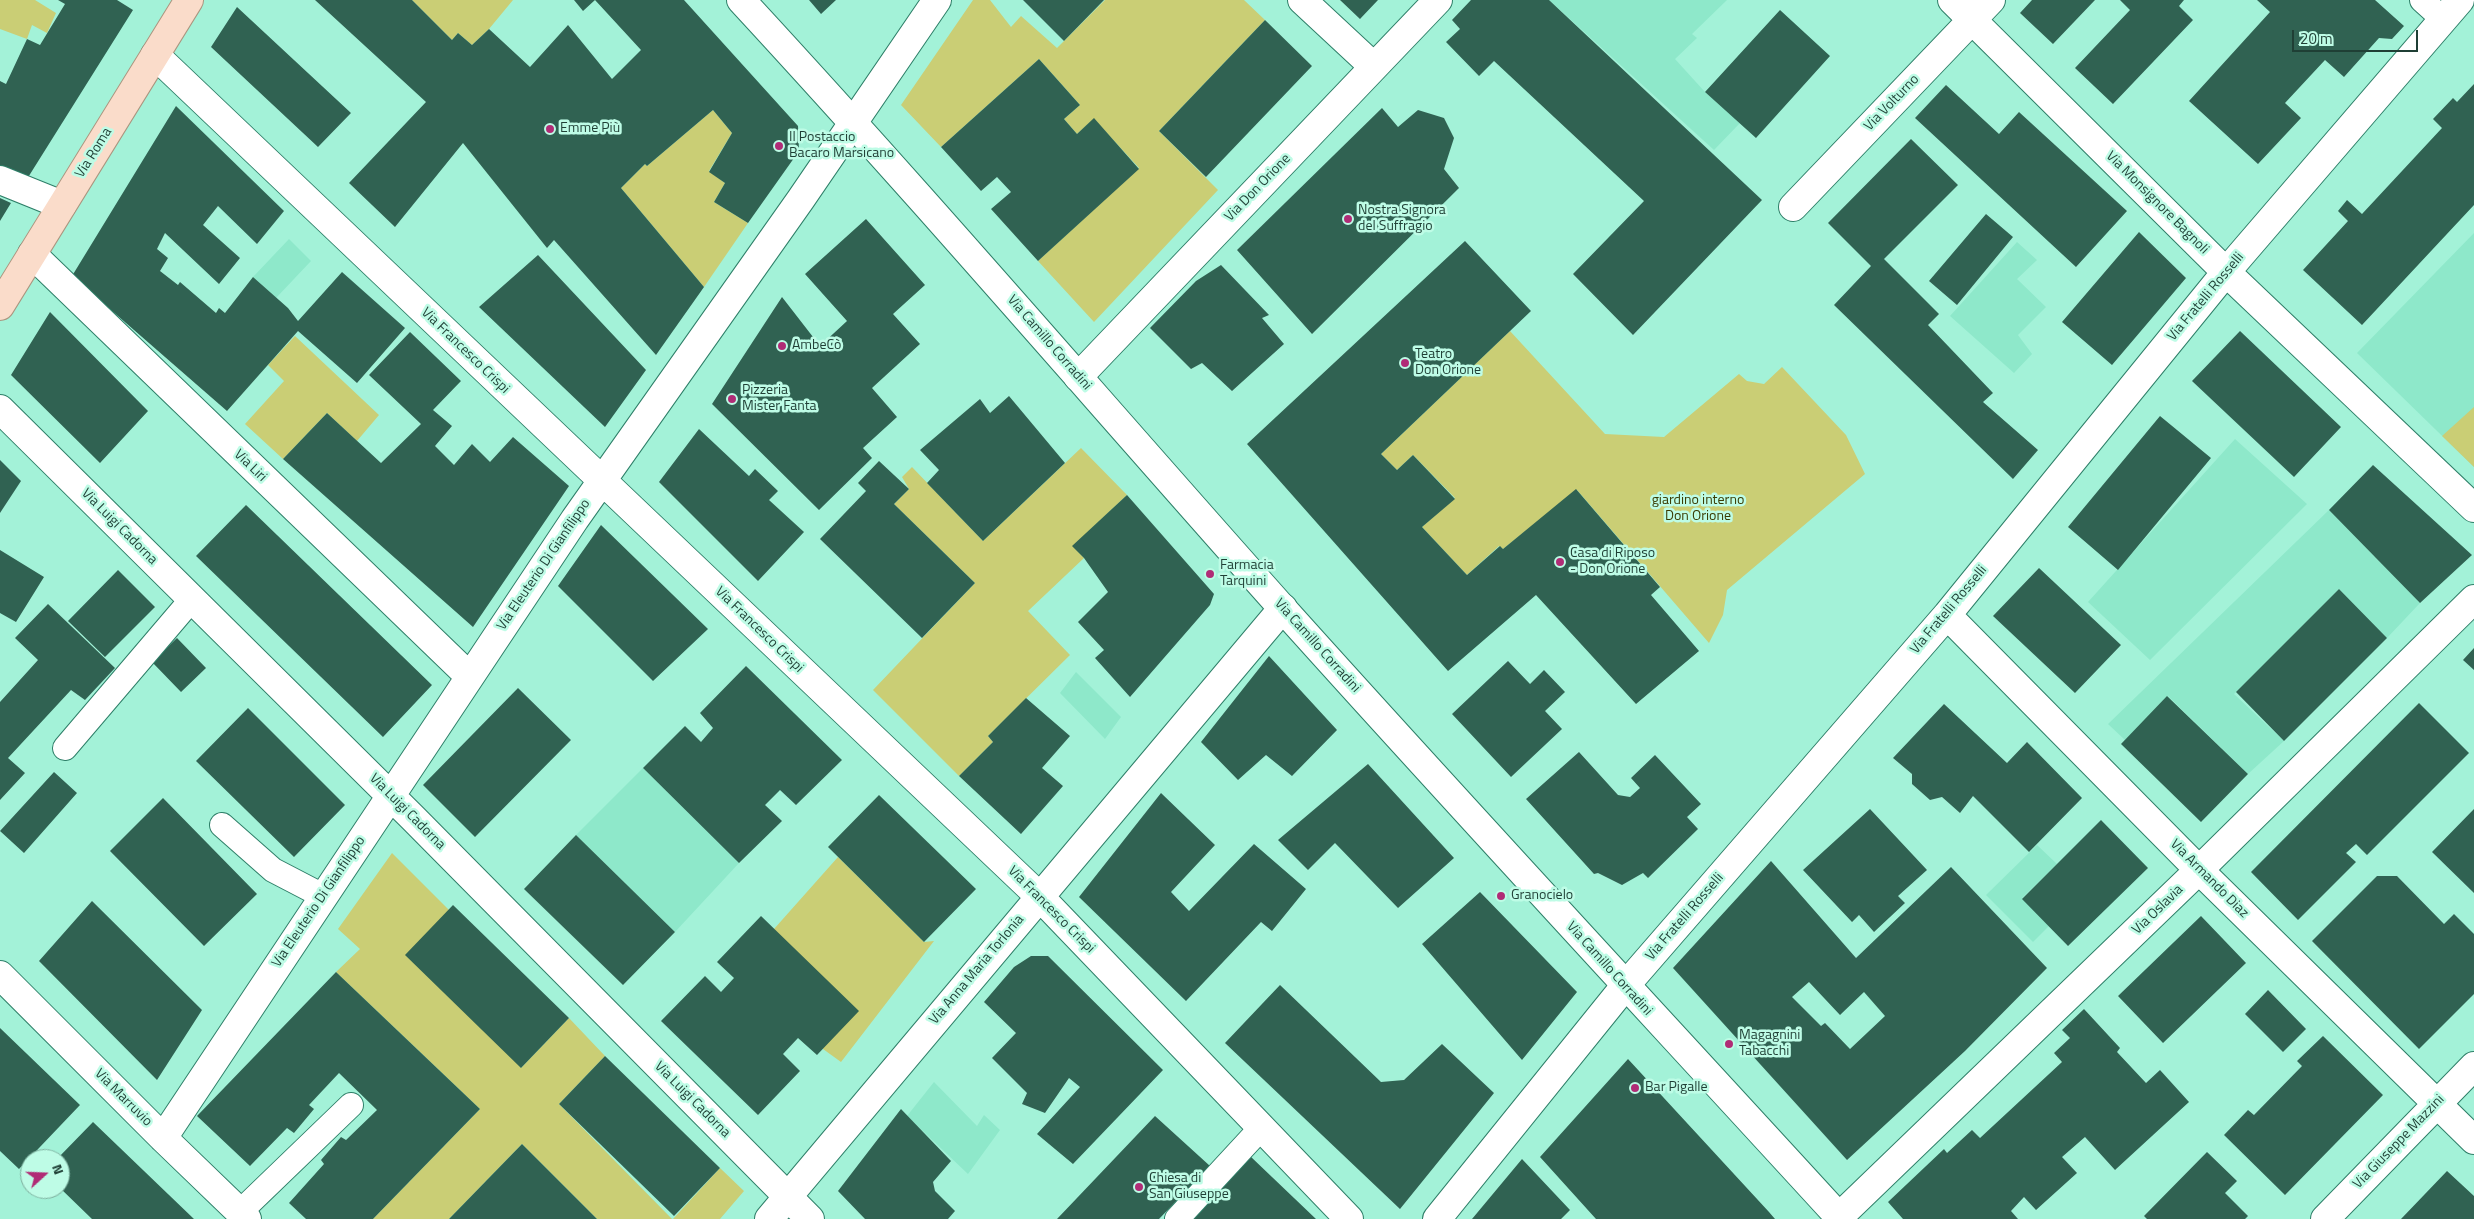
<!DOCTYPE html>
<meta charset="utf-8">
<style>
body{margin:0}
#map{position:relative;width:2474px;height:1219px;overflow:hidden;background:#a3f2d8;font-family:"Titillium Web",sans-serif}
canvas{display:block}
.north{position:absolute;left:20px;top:1149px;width:50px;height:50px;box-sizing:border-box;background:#befce6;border:1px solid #7eb09f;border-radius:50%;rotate:70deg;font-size:14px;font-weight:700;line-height:20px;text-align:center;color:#1f3f35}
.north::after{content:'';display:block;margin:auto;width:18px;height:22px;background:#b02c76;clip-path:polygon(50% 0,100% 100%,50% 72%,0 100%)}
.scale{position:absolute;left:2292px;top:30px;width:126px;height:22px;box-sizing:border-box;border:2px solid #1f3f35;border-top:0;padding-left:6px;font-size:15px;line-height:18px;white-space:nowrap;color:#1f3f35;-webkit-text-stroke:4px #befce6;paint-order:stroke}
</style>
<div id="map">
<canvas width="2474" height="1219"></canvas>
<div class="north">N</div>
<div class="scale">20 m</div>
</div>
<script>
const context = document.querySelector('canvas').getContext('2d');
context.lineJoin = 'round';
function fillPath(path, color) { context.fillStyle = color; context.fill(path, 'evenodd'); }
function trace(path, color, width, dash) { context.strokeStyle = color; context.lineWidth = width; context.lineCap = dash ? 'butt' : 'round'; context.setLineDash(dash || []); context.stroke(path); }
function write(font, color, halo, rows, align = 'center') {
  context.font = font + ' "Titillium Web",sans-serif'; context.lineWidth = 5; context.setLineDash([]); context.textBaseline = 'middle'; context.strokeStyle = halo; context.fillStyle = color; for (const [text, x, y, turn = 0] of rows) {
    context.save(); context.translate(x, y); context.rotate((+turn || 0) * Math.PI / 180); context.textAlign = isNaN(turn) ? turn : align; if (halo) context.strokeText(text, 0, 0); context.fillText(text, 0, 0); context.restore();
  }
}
fillPath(new Path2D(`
 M1549,0H1727L1692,34L1697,38L1675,59L1705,92L1740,123L1714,150Z
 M2474,233V467L2357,353Z
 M289,239L311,261L276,298L253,277Z
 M2017,242L2037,260L2017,279L2046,307L2018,335L2032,354L2014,373L1950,316Z
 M2235,439L2307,504L2150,660L2088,602Z
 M2329,510L2420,603L2387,638L2339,589L2234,694L2284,741L2248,774L2168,696L2125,740L2108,724Z
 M1076,672L1121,717L1105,739L1060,693Z
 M643,768L739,863L675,932L576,835Z
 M2037,845L2057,864L2022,898L2049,926L2033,942L1986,895Z
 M934,1082L977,1126L984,1115L1000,1130L968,1174L907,1116Z`), '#8ee8ca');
fillPath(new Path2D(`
 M0,0H35L56,13L47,33L32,25L27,39L0,29Z
 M412,0H513L489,29L472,45L458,33L452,40Z
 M973,0H990L1011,27L1021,16L1057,48L1105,0H1244L1265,20L1159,131L1218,190L1094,322L1038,261L1139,168L1094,119L1077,134L1064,119L1080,105L1039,59L941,147L901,105Z
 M713,110L732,133L709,171L725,183L714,202L748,223L704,287L621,188L645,164L647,166Z
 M1510,331L1605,434L1664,437L1739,374L1747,381L1764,384L1782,367L1846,435L1865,474L1727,590L1723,615L1709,643L1577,490L1503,549L1499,546L1467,575L1422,527L1455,498L1413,455L1397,470L1381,454Z
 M295,336L379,415L357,441L327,413L283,459L245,424L284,381L268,365Z
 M2474,407V467L2442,436Z
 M1081,448L1127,495L1073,546L1084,558L1028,611L1070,655L988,736L993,742L959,776L873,690L975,583L894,504L909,489L902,477L912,467L983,541Z
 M392,853L449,910L521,1068L569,1018L605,1056L559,1104L672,1219H597L522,1144L449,1219H373L480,1109L336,972L360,949L338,929Z
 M838,857L924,942L934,941L841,1062L823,1049L774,929Z
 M720,1168L744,1191L720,1219H673Z`), '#cace75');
fillPath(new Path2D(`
 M58,0H117L133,10L27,179L0,167V81L6,84L27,39L40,45L65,4Z
 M315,0H412L452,40L458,33L472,45L489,29L530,67L568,25L612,79L641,50L595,0L583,11L574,0H684L798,126L799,151L748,223L714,202L725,183L709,172L732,133L713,110L647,166L645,164L621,188L704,287L656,355L554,240L547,248L463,143L395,227L349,183L426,102Z
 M809,0H836L821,14Z
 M1023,0H1104L1064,41Z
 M1340,0H1378L1360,19Z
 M1471,0H1549L1762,200L1633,335L1573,274L1644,201L1494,61L1479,76L1446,42L1460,29L1452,20Z
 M2032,0H2095L2053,44L2020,13Z
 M2120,0H2184L2179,6L2193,20L2113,104L2075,68L2130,10Z
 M2257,0H2375L2404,26L2392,39L2379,38L2344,77L2325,60L2285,103L2301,118L2258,164L2189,101L2270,12Z
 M237,7L351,113L318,147L211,47Z
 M1780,10L1830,56L1756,138L1705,92Z
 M1265,20L1312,66L1206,177L1159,131Z
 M1039,59L1080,105L1064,119L1077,134L1094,118L1139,169L1038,261L991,209L1011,192L997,177L981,191L941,147Z
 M2474,84V205L2362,325L2303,270L2348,221L2338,211L2347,200L2362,214L2442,128L2433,119L2453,98L2457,102Z
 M1946,85L1999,134L2019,112L2127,211L2076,267L1915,118Z
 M176,106L284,211L257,244L218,206L203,225L240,258L219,284L165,233L157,249L168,258L160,271L178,285L180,282L216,313L219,308L225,313L253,277L288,308L298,321L342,272L405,328L357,383L298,331L227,411L72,276Z
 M1382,108L1398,127L1418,110L1444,118L1454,138L1444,169L1459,188L1312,334L1237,250Z
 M1911,139L1958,185L1884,259L1939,314L1928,325L1993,393L1983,402L2038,450L2013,479L1834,305L1871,266L1828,223Z
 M0,198L11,203L0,221Z
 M1986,214L2013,237L1957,305L1929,281Z
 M866,219L925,285L893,314L920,344L872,388L897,417L863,448L872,458L819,510L712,404L782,297L820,346L847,321L805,274Z
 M2139,232L2186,278L2112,365L2062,322Z
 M1465,241L1531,311L1381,454L1397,470L1413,455L1455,499L1422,527L1467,575L1500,546L1503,549L1576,489L1660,587L1651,595L1699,651L1636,704L1536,595L1448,671L1247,444Z
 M538,255L646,370L605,427L479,307Z
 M1221,265L1269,315L1262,318L1284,344L1232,391L1202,363L1191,369L1150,328L1196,281Z
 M50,312L148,411L100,463L11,375Z
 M2240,331L2341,427L2294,477L2192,381Z
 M410,332L461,381L433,410L452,426L435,446L454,465L472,444L490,462L513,437L569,486L473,627L283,459L327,413L381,463L421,424L369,375Z
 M1009,396L1065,463L983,541L927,483L939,470L920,450L980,399L990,413Z
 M2160,416L2211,458L2118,570L2068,527Z
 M699,429L749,476L755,469L778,491L769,500L804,532L758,581L659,482Z
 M0,460L21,481L0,513Z
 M879,461L909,489L894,504L975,583L922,638L820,539L866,491L858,483Z
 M2373,465L2472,555L2420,603L2329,510Z
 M1127,495L1214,594L1210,605L1130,697L1095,658L1104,650L1078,622L1108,592L1084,558L1072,546Z
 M246,505L432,685L383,737L196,556Z
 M601,525L708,629L653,681L558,586Z
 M0,550L44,577L16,622L0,613Z
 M2039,568L2121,645L2075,693L1993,616Z
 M118,570L155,607L105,657L68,621Z
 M2339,589L2387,638L2284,741L2236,692Z
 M48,604L115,668L85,700L71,690L8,758L25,773L0,800V702L38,660L15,638Z
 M177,638L206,668L181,692L152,662Z
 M2474,648V670L2463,660Z
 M1269,656L1337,730L1292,776L1266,755L1238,780L1201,742Z
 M1508,661L1530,684L1544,670L1565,692L1545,711L1562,729L1511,777L1452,714Z
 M746,666L842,760L796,805L780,790L765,805L782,821L739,863L643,768L685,726L701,742L713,728L700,713Z
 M518,688L571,740L475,837L423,785Z
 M2167,696L2248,774L2201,822L2121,744Z
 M1026,698L1070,736L1042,768L1063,786L1021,834L959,776L993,742L988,736Z
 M2419,703L2469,753L2367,855L2356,844L2346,853L2356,862L2298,920L2251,872Z
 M1944,704L2007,763L2027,742L2082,798L2029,852L1973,796L1960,813L1942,797L1930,800L1912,784V774L1893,758Z
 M248,708L345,805L294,857L196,761Z
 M1579,752L1618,795L1630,797L1640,788L1631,778L1655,755L1701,804L1687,817L1698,829L1648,878L1643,873L1622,885L1598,873L1594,874L1526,799Z
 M1368,764L1454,858L1398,908L1335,843L1308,870L1278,840Z
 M54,772L77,793L24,853L0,831Z
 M1161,793L1215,845L1171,892L1189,911L1254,844L1306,889L1272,931L1261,922L1186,1001L1079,897Z
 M879,795L976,889L924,942L828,847Z
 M163,798L257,894L204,946L110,851Z
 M1870,809L1927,870L1898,896L1905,903L1874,932L1859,915L1852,922L1803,870Z
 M2474,809V893L2432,852Z
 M2101,820L2148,868L2068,946L2022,899Z
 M576,835L675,932L623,985L524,889Z
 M1771,861L1856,958L1951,867L2047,968L1965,1051L1847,1160L1673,968ZM1809,982L1840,1015L1864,992L1885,1016L1850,1049L1825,1023L1821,1026L1792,997Z
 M2377,876H2397L2444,924L2454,914L2474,934V994L2419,1049L2312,941Z
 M1480,892L1577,992L1522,1060L1422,944Z
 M92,901L202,1010L157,1080L39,961Z
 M453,905L569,1018L521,1068L405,955Z
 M761,916L859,1011L817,1055L798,1038L783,1054L800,1071L758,1115L661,1021L705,976L721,992L734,978L717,962Z
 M2201,916L2246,963L2163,1043L2118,996Z
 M1031,956H1048L1163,1070L1073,1164L1037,1134L1080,1087L1069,1078L1045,1113L1022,1104L1027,1093L992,1058L1016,1033L984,1002L1014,967Z
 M336,972L480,1109L373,1219H306L289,1203L324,1164L321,1160L341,1137L346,1140L377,1110L339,1073L309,1105L314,1109L294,1133L287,1128L250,1166L197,1116Z
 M1280,985L1381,1082L1404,1080L1442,1044L1494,1093L1400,1209L1225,1043Z
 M2268,990L2306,1029L2283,1052L2245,1014Z
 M2084,1009L2120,1048L2117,1052L2146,1083L2160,1070L2189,1102L2115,1170L2085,1137L2062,1157L2077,1173L2036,1210L2024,1197L2011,1211L2018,1219H1903L1888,1202L1944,1149L1947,1153L1972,1130L1980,1138L2062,1062L2054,1053L2070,1038L2062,1030Z
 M0,1028L80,1105L19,1169L0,1151Z
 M2323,1036L2383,1095L2285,1195L2224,1135L2248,1110L2254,1115L2302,1066L2297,1061Z
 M605,1056L720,1168L674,1216L559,1104Z
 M1628,1059L1769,1212L1775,1219H1596L1540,1157Z
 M901,1109L951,1161L933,1182L935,1191L955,1211L948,1219H865L838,1191Z
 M1155,1116L1210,1166L1159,1219H1057Z
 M93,1122L194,1219H92L60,1188V1159H57Z
 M522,1144L597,1219H449Z
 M2207,1152L2237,1181L2225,1193L2248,1216L2245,1219H2147L2144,1216Z
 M1250,1156L1316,1219H1191Z
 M1522,1159L1570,1210L1561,1219H1472Z
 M2447,1171L2474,1196V1219H2401Z`), '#306252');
const service = new Path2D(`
 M2422,0L2443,19
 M65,748L192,599
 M222,825L273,870L323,896
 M240,1212L351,1105
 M1177,1219L1262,1127`);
const minor = new Path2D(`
 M1302,0L1374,67
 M1952,0L2226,272L2474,508
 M155,55L1039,896L1349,1219
 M0,180L62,205
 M1793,207L1991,0
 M32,254L469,676
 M1078,377L1438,0
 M0,409L413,818L810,1219
 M1947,615L2199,870L2474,1140
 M0,975L163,1138L247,1219
 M163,1138L575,519L801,199L937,0
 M1839,1217L2199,870L2474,599
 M769,1219L1283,608
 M1437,1219L1625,986L1947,615L2226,272L2460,0
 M2325,1219L2474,1066`);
const tertiary = new Path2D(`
 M741,0C926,200 1103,407 1284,610C1468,815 1655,1016 1841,1219`);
const primary = new Path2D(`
 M0,306L189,0`);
trace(service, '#2e7f68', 26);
trace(minor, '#2e7f68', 30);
trace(tertiary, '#2e7f68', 30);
trace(primary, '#ab957f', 30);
trace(service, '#fff', 24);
trace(minor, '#fff', 28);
trace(tertiary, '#fff', 28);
trace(primary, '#fadcca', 28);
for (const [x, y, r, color] of [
 [550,129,5,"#b02c76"],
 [779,146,5,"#b02c76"],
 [1348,219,5,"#b02c76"],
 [782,346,5,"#b02c76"],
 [1405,363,5,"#b02c76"],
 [732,399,5,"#b02c76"],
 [1560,562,5,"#b02c76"],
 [1210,574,5,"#b02c76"],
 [1501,896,5,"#b02c76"],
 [1729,1044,5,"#b02c76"],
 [1635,1088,5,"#b02c76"],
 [1139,1187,5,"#b02c76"]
]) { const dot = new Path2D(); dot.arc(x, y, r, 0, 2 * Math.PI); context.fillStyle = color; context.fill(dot); trace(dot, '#befce6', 2); }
write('14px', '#1f3f35', '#befce6', [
 ["Via Volturno",1892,103,-46],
 ["Via Roma",94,153,-58],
 ["Via Don Orione",1258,188,-46],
 ["Via Monsignore Bagnoli",2157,203,45],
 ["Via Fratelli Rosselli",2206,297,-50],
 ["Via Camillo Corradini",1049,343,49],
 ["Via Francesco Crispi",465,351,44],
 ["Via Liri",250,466,44],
 ["Via Luigi Cadorna",119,527,45],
 ["Via Eleuterio Di Gianfilippo",544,565,-56],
 ["Via Fratelli Rosselli",1949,610,-50],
 ["Via Francesco Crispi",759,630,44],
 ["Via Camillo Corradini",1317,646,48],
 ["Via Luigi Cadorna",407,812,45],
 ["Via Armando Diaz",2209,879,45],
 ["Via Eleuterio Di Gianfilippo",319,902,-56],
 ["Via Francesco Crispi",1051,910,45],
 ["Via Oslavia",2158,910,-44],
 ["Via Fratelli Rosselli",1685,917,-49],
 ["Via Camillo Corradini",1609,969,48],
 ["Via Anna Maria Torlonia",977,970,-50],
 ["Via Marruvio",123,1098,45],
 ["Via Luigi Cadorna",692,1100,45],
 ["Via Giuseppe Mazzini",2399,1142,-46]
]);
write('14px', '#1f3f35', '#befce6', [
 ["Emme Più",560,129],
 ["Il Postaccio",789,138],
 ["Bacaro Marsicano",789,154],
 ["Nostra Signora",1358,211],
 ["del Suffragio",1358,227],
 ["AmbeCò",792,346],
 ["Teatro",1415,355],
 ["Don Orione",1415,371],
 ["Pizzeria",742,391],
 ["Mister Fanta",742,407],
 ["Casa di Riposo",1570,554],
 ["- Don Orione",1570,570],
 ["Farmacia",1220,566],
 ["Tarquini",1220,582],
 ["Granocielo",1511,896],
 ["Magagnini",1739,1036],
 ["Tabacchi",1739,1052],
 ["Bar Pigalle",1645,1088],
 ["Chiesa di",1149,1179],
 ["San Giuseppe",1149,1195]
], 'left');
write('14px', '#393a02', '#befce6', [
 ["giardino interno",1698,501],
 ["Don Orione",1698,517]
]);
</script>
